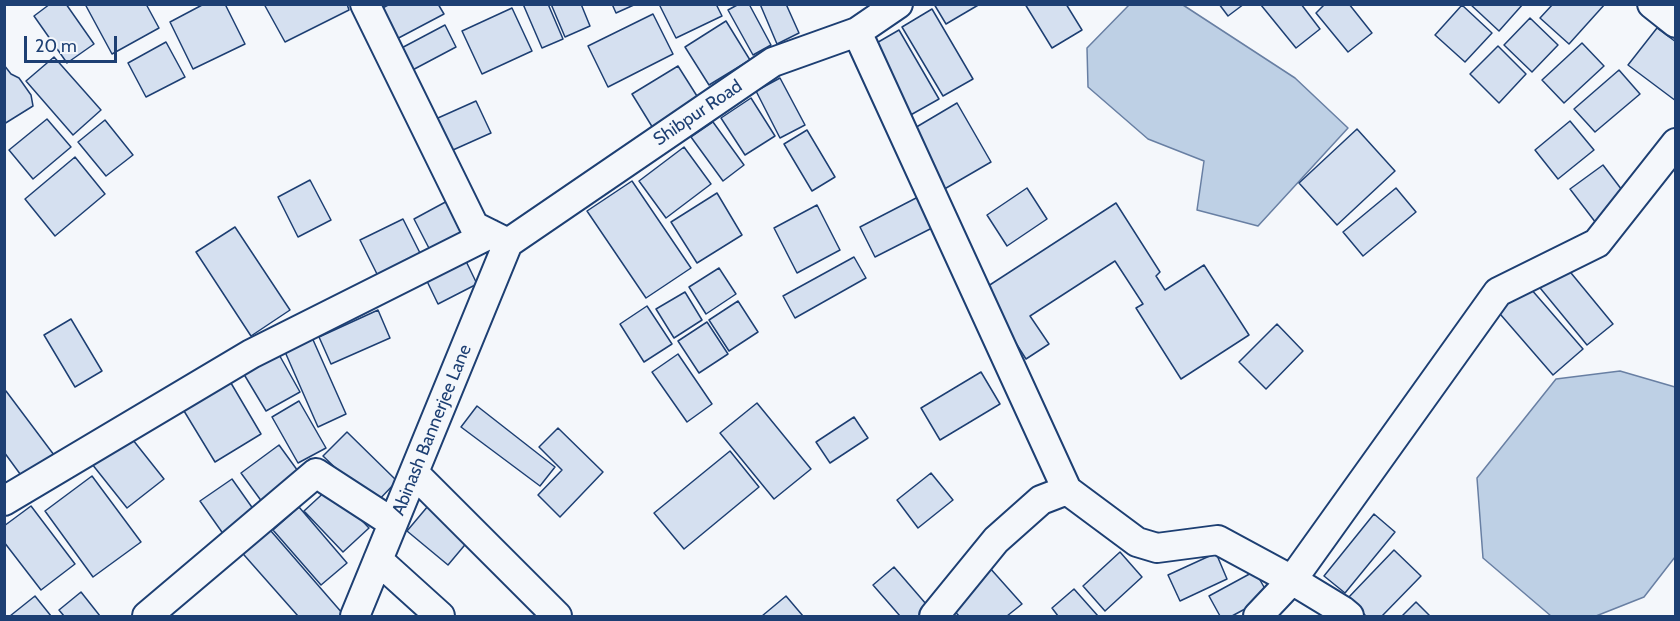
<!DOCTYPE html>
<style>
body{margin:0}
#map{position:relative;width:1680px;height:621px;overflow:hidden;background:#f4f7fb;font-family:Cabin,sans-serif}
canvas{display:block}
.frame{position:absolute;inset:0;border:6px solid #1d3f73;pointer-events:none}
.scale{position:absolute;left:24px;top:36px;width:93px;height:27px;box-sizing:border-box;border:3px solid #1d3f73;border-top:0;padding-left:8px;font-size:18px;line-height:21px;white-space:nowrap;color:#1d3f73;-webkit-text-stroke:4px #f4f7fb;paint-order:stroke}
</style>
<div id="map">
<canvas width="1680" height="621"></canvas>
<div class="frame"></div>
<div class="scale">20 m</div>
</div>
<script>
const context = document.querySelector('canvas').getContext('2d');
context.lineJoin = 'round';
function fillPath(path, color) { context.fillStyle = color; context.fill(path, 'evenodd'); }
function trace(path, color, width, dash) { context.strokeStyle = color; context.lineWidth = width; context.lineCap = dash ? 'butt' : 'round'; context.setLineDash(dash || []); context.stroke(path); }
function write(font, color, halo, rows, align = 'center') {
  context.font = font + ' Cabin,sans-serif'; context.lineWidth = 4.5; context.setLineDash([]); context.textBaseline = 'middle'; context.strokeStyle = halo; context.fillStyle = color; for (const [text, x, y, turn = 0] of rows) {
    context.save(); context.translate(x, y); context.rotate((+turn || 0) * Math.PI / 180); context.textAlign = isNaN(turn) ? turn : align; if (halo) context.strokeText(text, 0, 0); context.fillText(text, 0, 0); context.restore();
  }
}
const water = new Path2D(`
 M1129,5H1183L1295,78L1348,128L1258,226L1197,210L1204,161L1148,139L1088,87L1087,48Z
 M1620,371L1675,387V557L1644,597L1596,616H1551L1483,558L1477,478L1556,379Z`);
fillPath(water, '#bed0e5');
trace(water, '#687fa3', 1.5);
const building = new Path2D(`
 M50,4H66L94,44L67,63L34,16Z
 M85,4H146L159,28L112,54Z
 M204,4H225L245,44L193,69L170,22Z
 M264,4H347L349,10L285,42Z
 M390,4H438L444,14L391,42L375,12Z
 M523,4H548L563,39L542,48Z
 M551,4H581L590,26L565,37Z
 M612,4H636L616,13Z
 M659,4H716L722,16L676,38Z
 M739,4H749L771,45L753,55L728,10Z
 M760,4H786L799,33L777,44Z
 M934,4H980L946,24Z
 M1025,4H1066L1082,30L1052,48Z
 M1219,4H1244L1228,16Z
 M1301,4L1320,29L1296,48L1261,5Z
 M1325,4H1349L1372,33L1348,52L1316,13Z
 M1470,4H1523L1499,31Z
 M1553,4H1605L1569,44L1540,18Z
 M1462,5L1492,33L1465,62L1435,35Z
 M512,8L532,51L482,74L462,31Z
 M932,9L973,79L943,96L902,27Z
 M653,14L673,54L608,87L588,46Z
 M1530,18L1558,45L1532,72L1504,45Z
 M726,21L750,60L709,85L685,47Z
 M445,25L456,47L405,74L394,52Z
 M1657,28L1676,42V101L1628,65Z
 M899,30L939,99L907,117L868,48Z
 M166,42L185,77L146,97L128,63Z
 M1582,43L1604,66L1564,103L1542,80Z
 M1498,46L1526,74L1499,103L1470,74Z
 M54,57L101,110L73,135L26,81Z
 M4,65L11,74L19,78L31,95L33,106L4,124Z
 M678,66L702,104L656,133L632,94Z
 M1619,70L1640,94L1595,132L1574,109Z
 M780,78L805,125L780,138L756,91Z
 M751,98L775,136L745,155L721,118Z
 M476,101L491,133L444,154L429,122Z
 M957,103L991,162L941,191L908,132Z
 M47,119L71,147L33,179L9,150Z
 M105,120L133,155L106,176L78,142Z
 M1570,121L1594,150L1558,179L1535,150Z
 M713,122L744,165L723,181L691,137Z
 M1357,129L1395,171L1337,225L1299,183Z
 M807,130L835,177L812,191L784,144Z
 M684,147L711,184L666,218L639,181Z
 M75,157L105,194L55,236L25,199Z
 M1603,165L1628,198L1596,223L1570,189Z
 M310,180L331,220L298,237L278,197Z
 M632,181L691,268L646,298L587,211Z
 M1027,188L1047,219L1007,246L987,215Z
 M1396,188L1416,212L1363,256L1343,232Z
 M717,193L742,235L697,263L671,222Z
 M918,197L934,227L875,257L860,227Z
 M451,199L471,238L434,258L414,219Z
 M1116,203L1160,272L1156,276L1165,290L1204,265L1249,335L1181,379L1136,308L1143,304L1115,261L1030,316L1049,344L1026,359L982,290Z
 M817,205L840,250L797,273L774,228Z
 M403,219L423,259L380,280L360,240Z
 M235,227L290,310L251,336L196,252Z
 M463,255L477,284L438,304L424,275Z
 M854,257L866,278L795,318L783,296Z
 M1562,262L1613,324L1587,345L1536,283Z
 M719,268L736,294L706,314L689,287Z
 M1524,281L1583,349L1553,375L1494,307Z
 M685,292L702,320L674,338L656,309Z
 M738,301L758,332L729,351L709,320Z
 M647,306L672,344L644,362L620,324Z
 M378,310L390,338L331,364L319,337Z
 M71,319L102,371L75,387L44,335Z
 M707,322L728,354L699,373L678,341Z
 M1277,324L1303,351L1266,389L1239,362Z
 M310,333L346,414L318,427L282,345Z
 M277,351L300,392L266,411L242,371Z
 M678,354L712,404L687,422L652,372Z
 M981,372L1000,404L940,440L921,408Z
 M228,378L261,434L215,462L181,406Z
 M6,391L54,455L23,478L4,452V392Z
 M299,401L326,448L298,463L272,417Z
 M757,403L811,469L774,499L720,433Z
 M477,406L555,467L540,486L461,427Z
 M854,417L868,438L830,463L816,442Z
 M558,428L603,472L560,517L538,495L562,470L539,447Z
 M347,432L397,481L374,505L323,456Z
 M129,435L164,479L127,508L92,464Z
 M279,445L303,478L265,506L241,473Z
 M730,451L759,487L684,549L654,513Z
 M931,473L953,500L918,528L897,500Z
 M92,476L141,542L93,577L45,511Z
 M232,479L256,513L224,535L200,501Z
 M330,487L369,528L343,552L304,511Z
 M31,506L75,564L41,590L4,542V526Z
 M428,506L469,540L448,565L407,531Z
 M299,507L347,563L321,585L273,530Z
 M1374,514L1395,532L1345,593L1324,576Z
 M264,523L343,614L340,616H298L237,547Z
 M1394,550L1421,576L1382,616H1366L1348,598Z
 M1120,552L1142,577L1105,611L1083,586Z
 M1216,553L1227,579L1180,601L1168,575Z
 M894,567L933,612L928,616H900L873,585Z
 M989,567L1022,604L1007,616H959L948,604Z
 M1255,571L1269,596L1232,616H1220L1209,596Z
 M1074,589L1098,616H1058L1052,608Z
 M81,592L100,616H64L59,610Z
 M35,596L51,616H10Z
 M786,596L803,616H762Z
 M1416,602L1430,616H1402Z`);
fillPath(building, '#d5e0f0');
trace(building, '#1d3f73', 1.5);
const street = new Path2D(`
 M365,4L474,226L504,241
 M1652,4L1676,23
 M857,32L1067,490
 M508,243L773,62L857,32L898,4
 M414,473L557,616
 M4,501L251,354L490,234
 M378,560L440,616
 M147,616L316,473L393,523
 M355,616L508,243
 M934,616L996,540L1041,500L1067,490L1137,542L1157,548L1218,540L1292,580L1343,611L1349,616
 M1258,616L1292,580L1498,292L1597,243L1676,143`);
trace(street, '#1d3f73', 32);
trace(street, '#f4f7fb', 28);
write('18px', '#1d3f73', '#f4f7fb', [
 ["Shibpur Road",698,113,-34],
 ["Abinash Bannerjee Lane",432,430,-68]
]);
</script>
